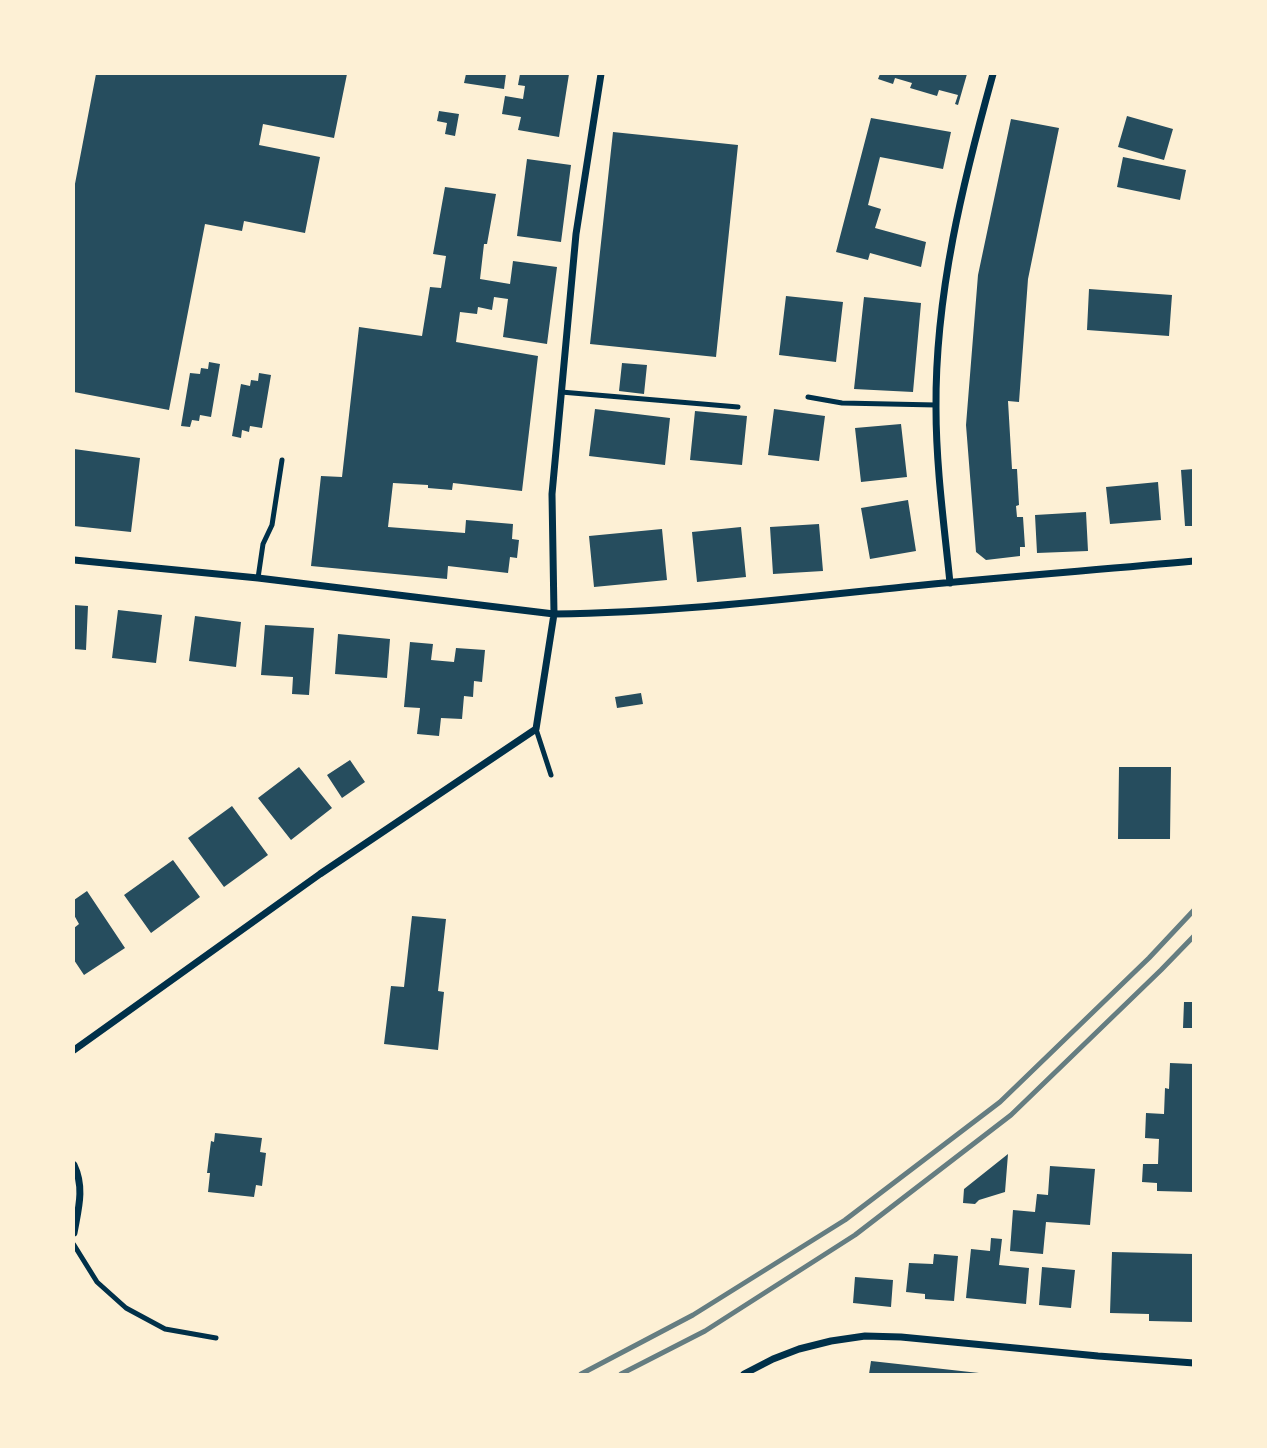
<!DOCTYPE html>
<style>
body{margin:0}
#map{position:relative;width:1267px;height:1448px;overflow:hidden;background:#fdf0d5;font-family:"PT Sans",sans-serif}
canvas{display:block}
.frame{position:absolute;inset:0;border:75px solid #fdf0d5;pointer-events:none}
</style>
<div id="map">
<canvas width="1267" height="1448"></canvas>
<div class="frame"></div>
</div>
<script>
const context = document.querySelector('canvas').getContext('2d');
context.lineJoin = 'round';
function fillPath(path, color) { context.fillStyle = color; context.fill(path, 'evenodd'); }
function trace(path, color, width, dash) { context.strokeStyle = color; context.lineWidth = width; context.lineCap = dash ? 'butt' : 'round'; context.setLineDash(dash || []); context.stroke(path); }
fillPath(new Path2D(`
 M96,74H347L334,138L263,124L259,145L320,157L305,233L244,221L242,231L205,224L169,410L74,392V189Z
 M466,74H506L504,89L464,83Z
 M520,74H569L559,137L518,130L521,117L502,114L505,96L523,99L525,86L518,85Z
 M880,74H967L958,105L955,104L958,95L939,90L937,96L910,88L912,83L895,78L893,84L878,79Z
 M439,111L459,114L455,136L445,134L447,123L437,121Z
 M1127,116L1173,129L1164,160L1118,147Z
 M871,118L951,132L943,169L880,157L868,205L881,209L875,228L926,242L921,267L870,253L868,260L836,252Z
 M1011,119L1059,128L1028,279L1019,402L1008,401L1012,469H1017L1019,505L1016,506L1017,517H1023L1025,547H1020V556L986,560L976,552L966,425L978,275Z
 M613,132L738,145L716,357L590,344Z
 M1123,157L1186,170L1180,200L1117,187Z
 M527,159L571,165L561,242L517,236Z
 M445,187L496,194L487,244H484L480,279L510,284L513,261L557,267L547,344L503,337L508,299L494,297L492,310L478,307L477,314L460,312L456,342L538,356L522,491L453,483L452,490L428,488V485L393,483L388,527L465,533L466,520L513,524L512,539L519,540L517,558L510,557L508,573L448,566L447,579L311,566L321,476L342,477L359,327L422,336L430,287L441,288L446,256L433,254Z
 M1089,289L1172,295L1169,336L1087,330Z
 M786,296L843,302L836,362L779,355Z
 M864,297L921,303L913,392L854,389Z
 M209,362L220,364L211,417L200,415L199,421L192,420L190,427L181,426L190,373L200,374L201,368L208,369Z
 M622,363L647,365L644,394L619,391Z
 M259,373L271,375L262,428L250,426L249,432L242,430L241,438L232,436L241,384L250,386L251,380L258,381Z
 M595,409L670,418L665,465L589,456Z
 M774,409L825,416L819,461L768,455Z
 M695,411L747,416L742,465L690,460Z
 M901,424L907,477L861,482L855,428Z
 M74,449L140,458L131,532L74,526Z
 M1194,469V526H1185L1181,470Z
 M1158,482L1161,520L1110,524L1106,487Z
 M908,500L916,551L870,559L861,508Z
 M1086,512L1088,551L1037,553L1035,515Z
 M819,524L823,571L773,574L770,527Z
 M741,527L746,577L697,582L692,532Z
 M662,529L667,580L594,587L589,536Z
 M74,605L88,606L86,650L74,649Z
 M118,610L162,615L156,663L112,658Z
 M195,616L241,622L236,667L189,661Z
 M265,625L314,628L309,695L292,694L293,677L261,675Z
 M338,634L390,639L387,678L335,674Z
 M410,642L433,644L431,660L454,662L456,648L485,650L482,682L474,681L473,697L464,696L462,719L441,718L439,736L417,734L420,708L404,707Z
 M641,693L643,704L617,708L615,697Z
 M350,760L365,782L342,798L327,775Z
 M299,767L332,808L291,840L258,798Z
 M1119,767H1171L1170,839H1118Z
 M232,806L268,855L224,887L188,838Z
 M173,860L200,897L151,933L124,895Z
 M87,891L125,948L84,975L74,960V928L79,924L74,915V900Z
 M412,916L446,919L438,991L444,992L438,1050L384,1044L391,986L404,987Z
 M1184,1002H1194V1028H1183Z
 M1170,1063L1194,1064V1192L1157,1191V1183L1142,1182L1143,1164H1158L1159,1139L1145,1138L1146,1113L1164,1114L1165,1088L1169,1089Z
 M215,1133L262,1138L260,1152L266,1153L262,1186L256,1185L254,1197L208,1192L210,1173H207L211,1141L214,1142Z
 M1008,1154L1005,1192L979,1200L975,1204L963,1203L964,1189Z
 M1050,1166L1095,1169L1090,1225L1046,1222L1043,1254L1010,1251L1013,1210L1035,1212L1037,1194L1048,1195Z
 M991,1238L1002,1239L999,1265L1029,1268L1026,1304L966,1298L971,1249L990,1251Z
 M1112,1252L1194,1254V1322L1149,1321V1314L1110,1313Z
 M934,1254L958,1256L954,1301L925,1299V1294L906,1292L909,1263L933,1264Z
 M1042,1267L1075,1270L1071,1308L1039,1305Z
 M855,1277L893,1280L891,1307L853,1303Z
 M871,1361L979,1373V1374H869Z`), '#264d5e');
trace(new Path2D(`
 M561,392L738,407
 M808,397L842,403L936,405
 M258,578L263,544L272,525L282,460
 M536,729L551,775
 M74,1245L97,1282L126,1308L165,1329L216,1338`), '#003049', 5);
trace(new Path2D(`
 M74,560L258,578L554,614C671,613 787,599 903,587C1000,577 1097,570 1194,561
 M950,583C944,524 936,466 936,408C935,294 963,182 993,74
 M74,1050L320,874L536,729L554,614L552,494L576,234L601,74
 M74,1165C85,1188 78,1210 74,1233
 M744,1374L773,1359L799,1349L831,1341L865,1336L901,1337L1098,1356L1194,1363`), '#003049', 7);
trace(new Path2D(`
 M581,1374L693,1315L845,1220L1000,1102L1149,958L1194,910
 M621,1374L705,1331L855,1235L1011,1115L1161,970L1194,936`), '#657d81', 5);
</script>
